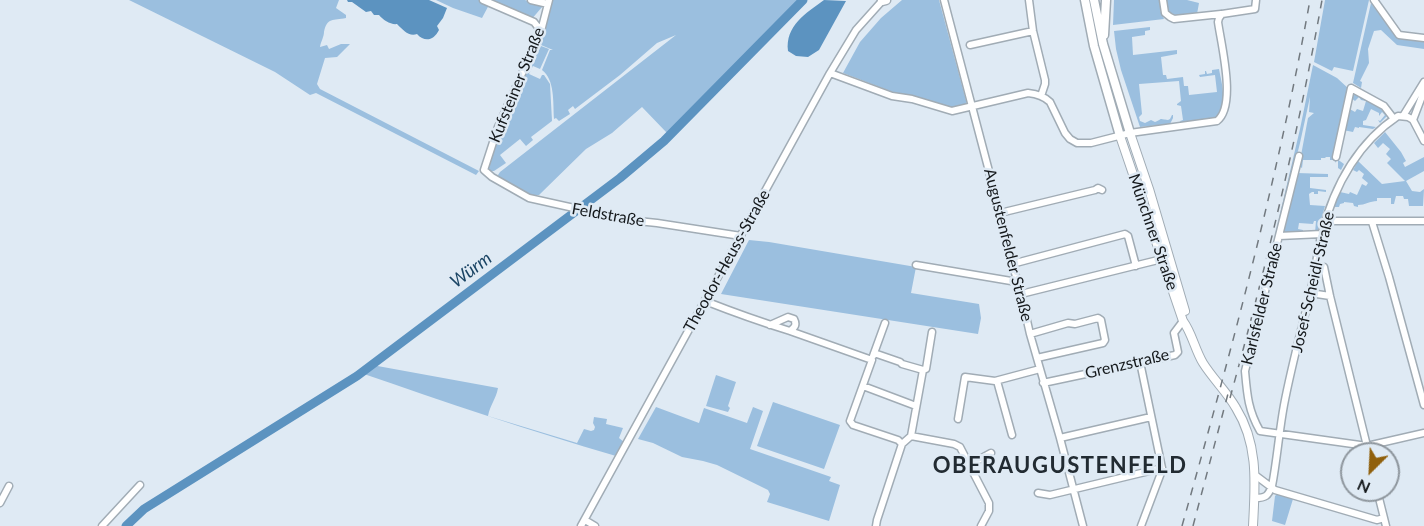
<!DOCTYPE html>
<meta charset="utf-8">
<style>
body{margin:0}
#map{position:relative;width:1424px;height:526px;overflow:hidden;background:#dfeaf4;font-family:Lato,sans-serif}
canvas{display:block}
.north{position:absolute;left:1340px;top:442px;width:60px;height:60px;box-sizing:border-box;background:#dfeaf4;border:2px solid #8e969d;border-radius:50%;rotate:204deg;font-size:16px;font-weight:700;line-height:24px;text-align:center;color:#14181b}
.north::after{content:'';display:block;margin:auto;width:21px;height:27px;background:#90600c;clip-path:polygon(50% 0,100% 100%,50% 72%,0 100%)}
</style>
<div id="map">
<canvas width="1424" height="526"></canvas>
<div class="north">N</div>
</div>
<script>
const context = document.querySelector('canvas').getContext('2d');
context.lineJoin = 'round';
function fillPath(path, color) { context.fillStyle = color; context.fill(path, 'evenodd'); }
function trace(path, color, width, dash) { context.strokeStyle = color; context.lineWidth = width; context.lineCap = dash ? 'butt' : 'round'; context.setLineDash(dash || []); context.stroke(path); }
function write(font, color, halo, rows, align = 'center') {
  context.font = font + ' Lato,sans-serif'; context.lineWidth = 5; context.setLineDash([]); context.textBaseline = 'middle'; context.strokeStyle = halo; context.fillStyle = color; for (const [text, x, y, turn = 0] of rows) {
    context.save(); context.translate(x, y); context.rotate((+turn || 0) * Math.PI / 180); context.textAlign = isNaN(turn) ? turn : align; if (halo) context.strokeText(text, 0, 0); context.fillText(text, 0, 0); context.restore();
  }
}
fillPath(new Path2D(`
 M129,0H339L336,8L346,15V18C333,21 327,17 324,32C324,37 321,41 320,47L327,45L329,49L341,44H350L337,57L325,58L317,84L320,89L479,171L476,175L316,93L310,95L275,72Z
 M436,0H525L542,7L531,20L490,3L482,18L453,8Z
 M551,0H799L667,133L642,107L612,133L586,149L539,195H529L499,178L498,175L500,172L676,35L657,43L620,75L575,109L573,106L568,110L570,114L559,121L556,118L554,119C553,102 555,80 542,70L550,50H553L541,45V46L549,49L540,69L533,66L529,74L540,79L542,75H544L550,84L552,121L531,137L533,140L526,146L520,139L500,155L506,163L494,171H490L487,166L504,119L541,42L539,40Z
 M902,0H939L967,104L949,108L913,96L898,94L843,73L860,42L881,18Z
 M1114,0H1160V10L1164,19L1113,25Z
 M1167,0H1187L1199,3L1197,14C1186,15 1175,19 1167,9Z
 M1325,0H1369L1353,71L1334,67L1332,71L1314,62Z
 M1371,3L1397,38L1424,40V49L1397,45L1381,30L1374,31L1368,49L1369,63L1360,81L1362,82L1361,88L1353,83Z
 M1150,27V30L1145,31V35L1132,37L1133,55L1177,50V54L1161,57L1163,75H1166L1167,79L1183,77L1184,86H1188L1189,95L1217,92L1215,75L1200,77L1199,75L1205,74V71H1206L1207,74L1212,73V70L1219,69C1222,85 1228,105 1217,118L1181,123L1180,121L1183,120L1181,106L1177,105V104L1181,101L1179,81L1139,84L1142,114L1139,117L1140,121L1145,123L1151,120L1155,122C1165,118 1157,119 1168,120L1170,119L1172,115H1173V118L1170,124L1140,127L1121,70L1116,49L1114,31Z
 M1313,65L1337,78L1349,89L1337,159L1344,164L1341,170L1338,168V161H1336L1335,163V160H1330V157H1326L1325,158H1321V160H1303L1302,168L1299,166L1308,118L1314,113L1309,112L1310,97L1300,143L1277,235H1275L1300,129Z
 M1354,92L1385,111L1388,115L1380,123L1378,120L1380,121L1385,115L1382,112L1379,116V113L1371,109L1366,120L1363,121V125L1376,127L1373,129L1359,127V128L1355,127L1353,132L1343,130L1348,108L1355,112L1357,109L1363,111L1366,101L1361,100L1359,97L1355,101L1351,98Z
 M1385,132L1401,152L1406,161L1403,163L1405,167L1424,157V171L1406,181L1412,191L1420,192L1424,189L1423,206H1409L1408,199H1404L1403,196H1396L1394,204H1391V198H1377V201C1370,201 1365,205 1358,205V207L1354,206L1353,203L1344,202V203L1340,204L1339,207H1334L1340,192L1349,194L1350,192L1357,195L1362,184L1366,186L1368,183L1362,178L1364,174L1359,170L1357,172L1353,170L1358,161L1382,184L1405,181L1387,163L1391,159L1386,154L1390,149L1383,143L1378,148L1374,143Z
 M1297,173L1328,174V177H1310V188L1326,190V192L1318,191V194H1314V192H1312L1309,194L1310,205L1325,206L1318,230L1315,233L1316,221H1314L1313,224L1299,223L1298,229L1303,230V233L1282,235Z
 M749,240L769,242L916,267L911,293L979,304L981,318L978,334L721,294Z
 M372,365L498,388C496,399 490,405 488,416L577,443L584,429L591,431L594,430L595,427L593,423L594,417L607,419L606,424L623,428L619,438L624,442L616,456C530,431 445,402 361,373Z
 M716,375L736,382L728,406L730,408L728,412L706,406Z
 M773,402L840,425L824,469L757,446Z
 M656,407L699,423L704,408L747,423L753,407L763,411L750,449L831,477L829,481L840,485L829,521L767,502L770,494L768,490L717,465L703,461L682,457L653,443L638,439Z
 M1277,494L1293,499L1285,525L1272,521L1275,496Z`), '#9bbfdf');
fillPath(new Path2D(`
 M347,0H429L447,8L443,18L437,26L439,30C434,40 425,43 417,34C409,37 403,30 397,24C391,25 383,20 379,15H374L371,11L366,12L352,2H348Z
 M824,0L846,1L819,50L808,57L796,56L788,51C785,26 806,13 824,0Z`), '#5c93c0');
trace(new Path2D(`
 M126,526L144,509L357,376L620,178L664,141L803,0`), '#5c93c0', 9);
const minor = new Path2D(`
 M483,0L534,22L541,31
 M531,0L548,4
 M549,0L541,31L498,127L484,170L492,177L529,198L628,220L657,223L741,236
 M944,0L1000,213L1001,224L1021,294L1030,334L1060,438L1083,526
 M1029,0L1033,31L1045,80V84L1041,96
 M1163,0L1165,13L1170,17L1174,19L1221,14
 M1374,0L1399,35L1424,38
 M970,45L1033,31
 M830,73L892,96L912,99L952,111L1028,93C1037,94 1044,96 1050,102L1065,133L1070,139L1077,143H1091L1130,133L1217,121C1237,106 1221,44 1218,22L1219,18L1222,14L1255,9L1256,0
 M1403,116L1424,82
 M1413,120L1424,91
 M1413,120L1424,141
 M1299,156L1245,371C1247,394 1248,410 1260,431L1367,446L1424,433
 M1336,157L1351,88L1384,106L1394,119
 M1000,213L1095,190L1098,188L1102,190
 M1326,221H1424
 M1372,222L1389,277L1424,405
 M1279,236L1322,234
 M1012,264L1125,234L1128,236L1136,266
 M916,265L1017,282
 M1324,267L1330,296L1369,454
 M1310,293L1330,296
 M1021,294L1162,259
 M705,301C733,312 761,322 790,331C795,327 797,325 794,319L788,317L770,325
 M790,331L872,360L850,421L853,425L898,440L902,444
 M1030,334L1068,323L1075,324L1098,318L1101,320L1105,340L1103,343L1037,358
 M874,353L900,362L902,364L923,370
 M873,356L885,323
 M1140,362L1162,468L1161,473L1141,526
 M997,381L1012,435
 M1043,383L1175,355L1178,352L1174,333L1183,321
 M863,386L916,406
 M958,419L965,377L995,381L1040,369
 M911,436L923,370L926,369L932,332
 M1060,438L1151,417
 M902,444L911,436L954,444L960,447L989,503V511L981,526
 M969,465L991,453
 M1255,475L1275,490L1377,520L1384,518
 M1377,490L1386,526
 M1038,493L1050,495L1162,468
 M1255,498C1266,498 1268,496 1272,486C1277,460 1279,432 1284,405C1291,368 1301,331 1310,294C1314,275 1317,256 1321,236C1333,189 1356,144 1398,116L1408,117L1413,120
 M0,503L9,486
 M585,520L595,526
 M102,526L140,485
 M581,526L830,73L856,30L882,1
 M876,526L877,520L902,444`);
const major = new Path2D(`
 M1130,133L1149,189L1185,311
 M1120,136L1183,321C1192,333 1195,350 1203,363C1213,379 1227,392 1236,408C1259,445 1255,485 1253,526`);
const highway = new Path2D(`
 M1085,0L1094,46L1120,136
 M1094,0L1103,44L1130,133
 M882,1L886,0
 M1104,35L1106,0`);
trace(minor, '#a1acb5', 9);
trace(major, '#a1acb5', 10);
trace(highway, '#a1acb5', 11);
trace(minor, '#fff', 6);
trace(major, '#fff', 8);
trace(highway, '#fff', 8);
trace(new Path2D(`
 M1230,398C1266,267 1298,134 1322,0
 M1182,526C1231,352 1278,178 1310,0
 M1193,526L1229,390`), '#72797f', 1.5, [8, 8]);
write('16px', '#14181b', '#dfeaf4', [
 ["Kufsteiner Straße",517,85,-68],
 ["Feldstraße",608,215,10],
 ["Münchner Straße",1153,232,71],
 ["Augustenfelder Straße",1008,245,76],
 ["Theodor-Heuss-Straße",727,261,-61],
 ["Josef-Scheidl-Straße",1313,282,-77],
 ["Karlsfelder Straße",1262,304,-76],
 ["Grenzstraße",1127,364,-13]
]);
write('italic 18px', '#1a4464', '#dfeaf4', [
 ["Würm",471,270,-37]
]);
context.letterSpacing = '1.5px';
write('bold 22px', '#222b32', '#dfeaf4', [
 ["OBERAUGUSTENFELD",1060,466]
]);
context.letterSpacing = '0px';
</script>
